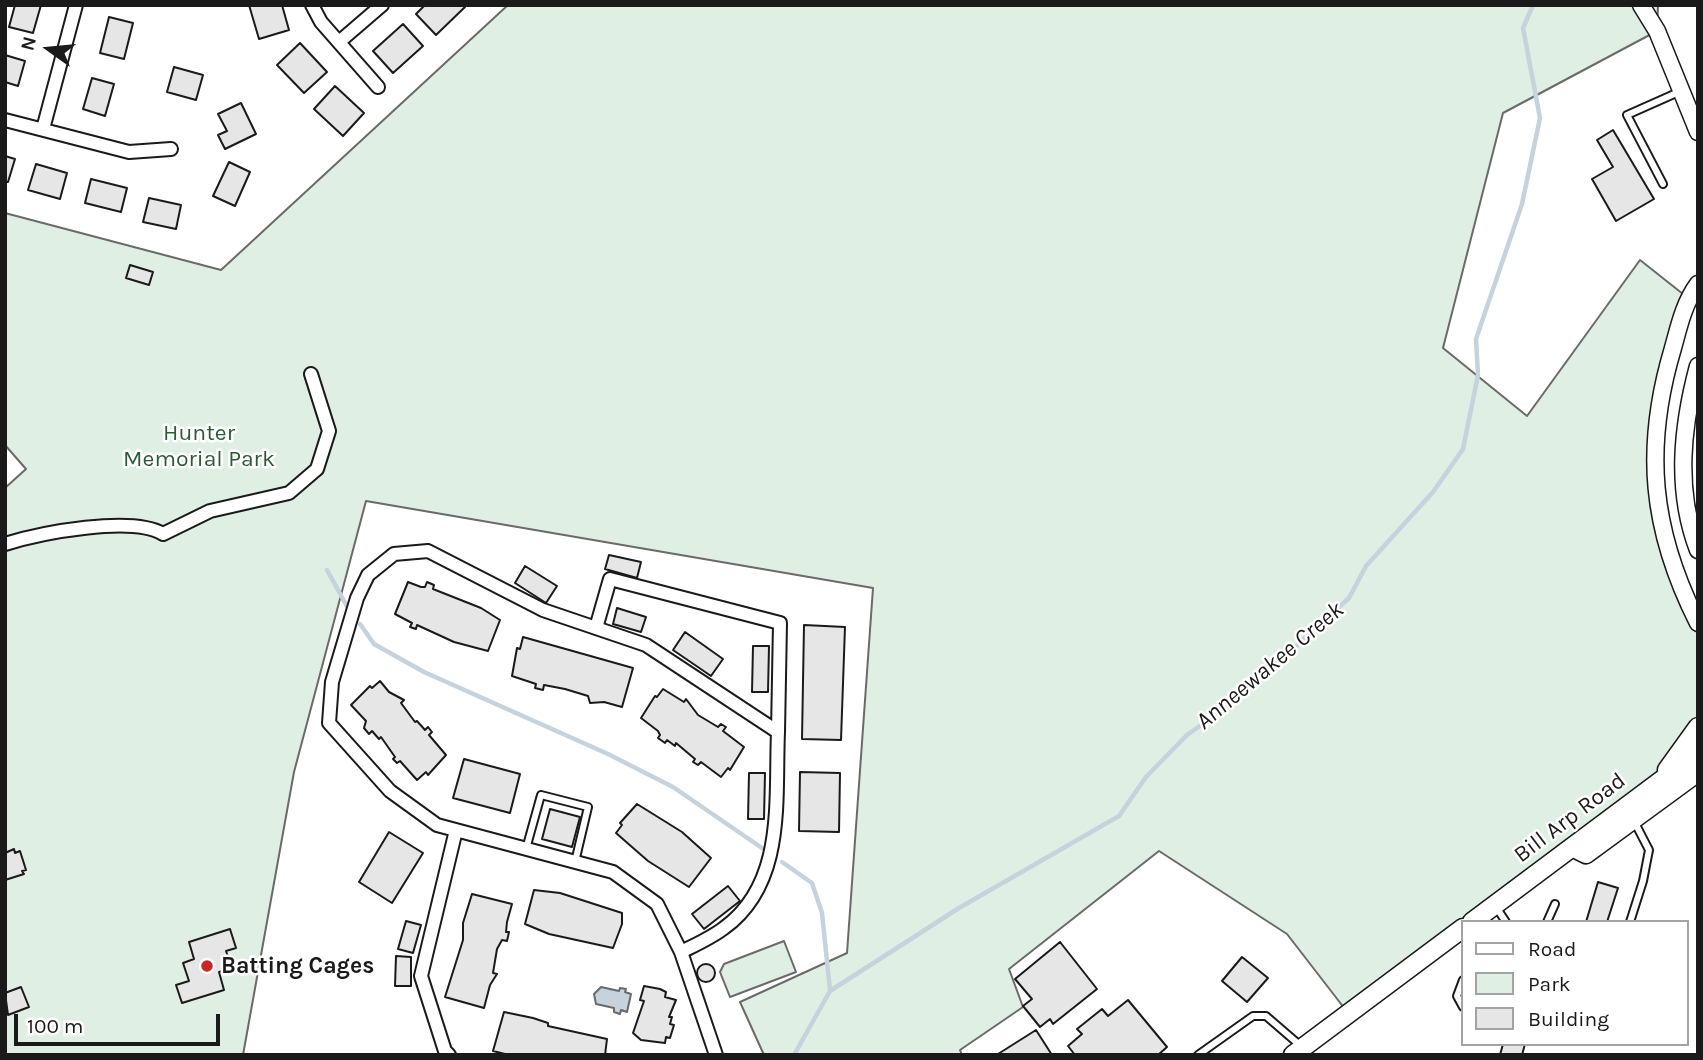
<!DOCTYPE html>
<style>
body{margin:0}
#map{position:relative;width:1703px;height:1060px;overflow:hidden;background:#fff;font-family:Karla,sans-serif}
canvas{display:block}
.frame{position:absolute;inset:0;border:7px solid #1a1a1a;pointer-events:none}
.legend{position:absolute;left:1461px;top:920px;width:228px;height:126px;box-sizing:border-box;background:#fff;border:2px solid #a3a3a3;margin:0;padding:9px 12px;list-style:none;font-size:21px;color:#1a1a1a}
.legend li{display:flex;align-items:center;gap:14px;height:35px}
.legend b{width:35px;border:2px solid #a3a3a3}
.north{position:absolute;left:14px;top:14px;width:70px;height:70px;-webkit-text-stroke:5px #fff;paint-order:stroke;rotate:285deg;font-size:19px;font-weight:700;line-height:28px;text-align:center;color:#1a1a1a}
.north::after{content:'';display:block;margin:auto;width:24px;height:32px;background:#1a1a1a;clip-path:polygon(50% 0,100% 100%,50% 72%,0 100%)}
.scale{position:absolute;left:14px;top:1014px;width:206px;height:32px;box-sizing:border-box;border:4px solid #1a1a1a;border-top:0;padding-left:9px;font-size:21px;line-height:24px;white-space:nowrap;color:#1a1a1a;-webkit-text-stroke:5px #fff;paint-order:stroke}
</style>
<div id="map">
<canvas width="1703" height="1060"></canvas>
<div class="frame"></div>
<ul class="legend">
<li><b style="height:9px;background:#fff"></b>Road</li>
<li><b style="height:19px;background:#e0efe3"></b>Park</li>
<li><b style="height:19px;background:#e6e6e6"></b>Building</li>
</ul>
<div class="north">N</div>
<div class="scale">100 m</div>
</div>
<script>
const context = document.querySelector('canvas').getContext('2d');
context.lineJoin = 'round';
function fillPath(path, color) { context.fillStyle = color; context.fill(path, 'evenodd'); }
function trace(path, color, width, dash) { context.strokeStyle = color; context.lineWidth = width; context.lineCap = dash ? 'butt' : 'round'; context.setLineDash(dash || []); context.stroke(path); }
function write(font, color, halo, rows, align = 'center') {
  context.font = font + ' Karla,sans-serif'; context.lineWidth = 5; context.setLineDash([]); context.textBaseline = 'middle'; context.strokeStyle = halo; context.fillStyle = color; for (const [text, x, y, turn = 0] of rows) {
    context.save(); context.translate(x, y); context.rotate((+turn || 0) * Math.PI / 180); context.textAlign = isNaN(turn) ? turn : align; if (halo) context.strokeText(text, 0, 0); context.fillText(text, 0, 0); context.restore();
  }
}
const green = new Path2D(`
 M508,5H1658L1657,31L1503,113L1443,348L1527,416L1640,260L1688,298L1671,353L1656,489L1698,623V753L1348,1013L1287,934L1159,851L1009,969L1023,1007L960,1050L962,1055H764L740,1002L847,953L873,588L366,501L294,772L243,1055H5V488L26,469L5,445V213L221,270Z
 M784,941L796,972L730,997L720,972L724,964Z`);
fillPath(green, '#e0efe3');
trace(green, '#6a6a6a', 2);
const water = new Path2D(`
 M601,987L619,991L620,988L626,989L625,992L631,994L627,1012L621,1010L620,1014L614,1012V1008L596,1004L594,994Z`);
fillPath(water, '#c6d2dc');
trace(water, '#6a6a6a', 2);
trace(new Path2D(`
 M327,570L349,610
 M360,624L374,644L424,672L608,754L673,787L762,848
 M782,862L812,883L822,913L830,990
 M794,1055L830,991L959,908L1119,816L1146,777L1187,735L1237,700L1349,598L1366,566L1433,492L1463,449L1478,375L1476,339L1522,204L1540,118L1523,28L1533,5`), '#c6d2dc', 4.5);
const building = new Path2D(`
 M15,5H41L33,33L9,27Z
 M249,5H282L289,30L259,39Z
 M425,5H463L465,7L436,35L416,14Z
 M109,17L133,23L124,59L100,53Z
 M403,24L423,46L393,73L373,51Z
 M300,43L327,72L304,93L277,65Z
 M5,55L25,61L18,86L5,82Z
 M174,67L203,75L196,100L167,92Z
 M92,78L114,84L105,116L83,109Z
 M335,86L364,113L343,136L314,109Z
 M241,103L256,134L225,149L218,135L227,131L218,114Z
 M1613,130L1654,199L1616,221L1592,179L1613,167L1597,140Z
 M5,156L15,159L8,182H5Z
 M229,162L250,172L235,206L213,196Z
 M36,164L67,173L60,199L28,190Z
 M91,179L127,188L121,212L85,203Z
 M149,198L181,205L176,229L143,222Z
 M130,265L153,272L149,285L126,278Z
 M609,555L641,562L637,578L605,569Z
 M525,566L557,586L546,603L515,583Z
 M408,582L421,587H425L427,582L434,585L433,589L481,608L500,620L488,651L454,642L417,625L416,629L410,627L412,623L395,614Z
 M617,608L646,617L641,632L613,624Z
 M804,625L845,627L841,740L802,739Z
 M685,632L723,659L711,676L673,650Z
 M523,637L633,668L622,707L604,702L590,703L588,696L565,689L544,685L543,690L535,688L536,684L512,676L517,648L520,649Z
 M753,646H769L768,692H752Z
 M380,681L389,692L404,700L401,703L415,722L417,721L425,730L428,727L432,732L429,735L446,755L428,775L426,772L417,780L400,761L397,763L393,759L395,757L381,737L379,739L372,731L369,734L364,728L366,721L351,705L370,686L372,688Z
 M663,689L684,702L686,699L698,715L718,727L721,724L726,727L723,731L744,747L730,770L728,768L721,777L701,762L698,765L693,762L695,759L676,743L675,746L667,740L665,743L658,738L660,735L658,731L641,718L655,696L657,697Z
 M464,759L520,774L510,813L453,798Z
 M800,772L840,773L839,832L799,831Z
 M749,773H765L764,819H748Z
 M637,804L682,832L711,858L689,887L648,861L616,833L622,825L620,823Z
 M550,809L580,817L572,847L542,839Z
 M389,832L423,853L392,903L359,882Z
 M14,849L15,853L20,851L26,870L22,871L24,874L5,880V853Z
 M1598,882L1618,888L1607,922H1586Z
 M728,886L740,901L704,929L692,914Z
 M534,890L560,893L622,913V924L613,948L549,934L525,924Z
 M472,894L512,904L507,922L506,932H509L507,941L502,940L497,949L493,973L497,974L490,985L484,1008L445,997L463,940V923Z
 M406,921L421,925L413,953L398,949Z
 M230,929L236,948L226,951L232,968L219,972L224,990L182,1003L176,985L189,981L183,963L194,959L189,942Z
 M1060,942L1097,989L1053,1024L1050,1019L1040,1027L1023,1006L1032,999L1015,979Z
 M396,956L411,957V986H395Z
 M1242,957L1268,978L1247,1002L1222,981Z
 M697 973a9 9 0 1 1 18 0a9 9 0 1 1-18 0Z
 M644,986L660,989L666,992L665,997L676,1000L669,1017H672L670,1024L674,1025L670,1038L666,1037L665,1043L641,1040L633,1033L644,1001L640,1000Z
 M21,987L29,1007L8,1015L5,993Z
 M1128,1000L1167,1047L1158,1055H1075L1068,1046L1082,1034L1077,1029L1102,1009L1108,1016Z
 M504,1012L533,1018L548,1023V1026L607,1039L605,1055H509L493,1051Z
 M1036,1030L1052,1055H998V1054Z
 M1503,1044H1525L1522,1055H1500Z`);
fillPath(building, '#e6e6e6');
trace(building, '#1a1a1a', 2);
const service = new Path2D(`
 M1663,184L1627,115L1681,91
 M526,849L541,795L588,807L575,862
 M1496,907L1506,922
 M1547,922L1555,904
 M1630,922L1643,881L1649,850L1634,821
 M1463,980L1457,996L1463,1007
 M1198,1055L1253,1016H1266L1302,1047`);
const minor = new Path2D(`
 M312,5L321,22L378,87
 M339,42L382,5
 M5,120L129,152L171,149
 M43,129L76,5
 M5,544C40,533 132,515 163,534L210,511L289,493L317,469L329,431L311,374
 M596,628L610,579L780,623L778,732
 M681,952C695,945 711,938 724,928C786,883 775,800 778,732L646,645L543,610L428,551L394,554L368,575L357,598L332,682L329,723L390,791L437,825L613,872L657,904L681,952L716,1055
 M449,1055L445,1051L421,976L456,830`);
const tertiary = new Path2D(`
 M1641,5L1657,31L1698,132
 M1698,284C1684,303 1679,326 1673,348C1643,448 1651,530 1698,623
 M1698,366C1682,426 1675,490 1698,550`);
const secondary = new Path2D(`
 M1667,770L1698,727
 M1572,847L1586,854L1698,772
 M1472,922L1698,753
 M1293,1055L1463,928`);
trace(service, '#1a1a1a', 10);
trace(minor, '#1a1a1a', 16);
trace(tertiary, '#1a1a1a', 19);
trace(secondary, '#1a1a1a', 21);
trace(service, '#fff', 6);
trace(minor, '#fff', 12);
trace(tertiary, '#fff', 16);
trace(secondary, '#fff', 18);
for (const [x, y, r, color] of [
 [207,966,7,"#c62828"]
]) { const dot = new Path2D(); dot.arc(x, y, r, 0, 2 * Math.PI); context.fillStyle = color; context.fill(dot); trace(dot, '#fff', 2.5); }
write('23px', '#2b5a34', '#fff', [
 ["Hunter",199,433],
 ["Memorial Park",199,459]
]);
write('23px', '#1a1a1a', '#fff', [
 ["Bill Arp Road",1570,818,-37]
]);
write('bold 23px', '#1a1a1a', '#fff', [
 ["Batting Cages",221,966]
], 'left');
write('italic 24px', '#1a1a1a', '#fff', [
 ["Anneewakee Creek",1270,666,-40]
]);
</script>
